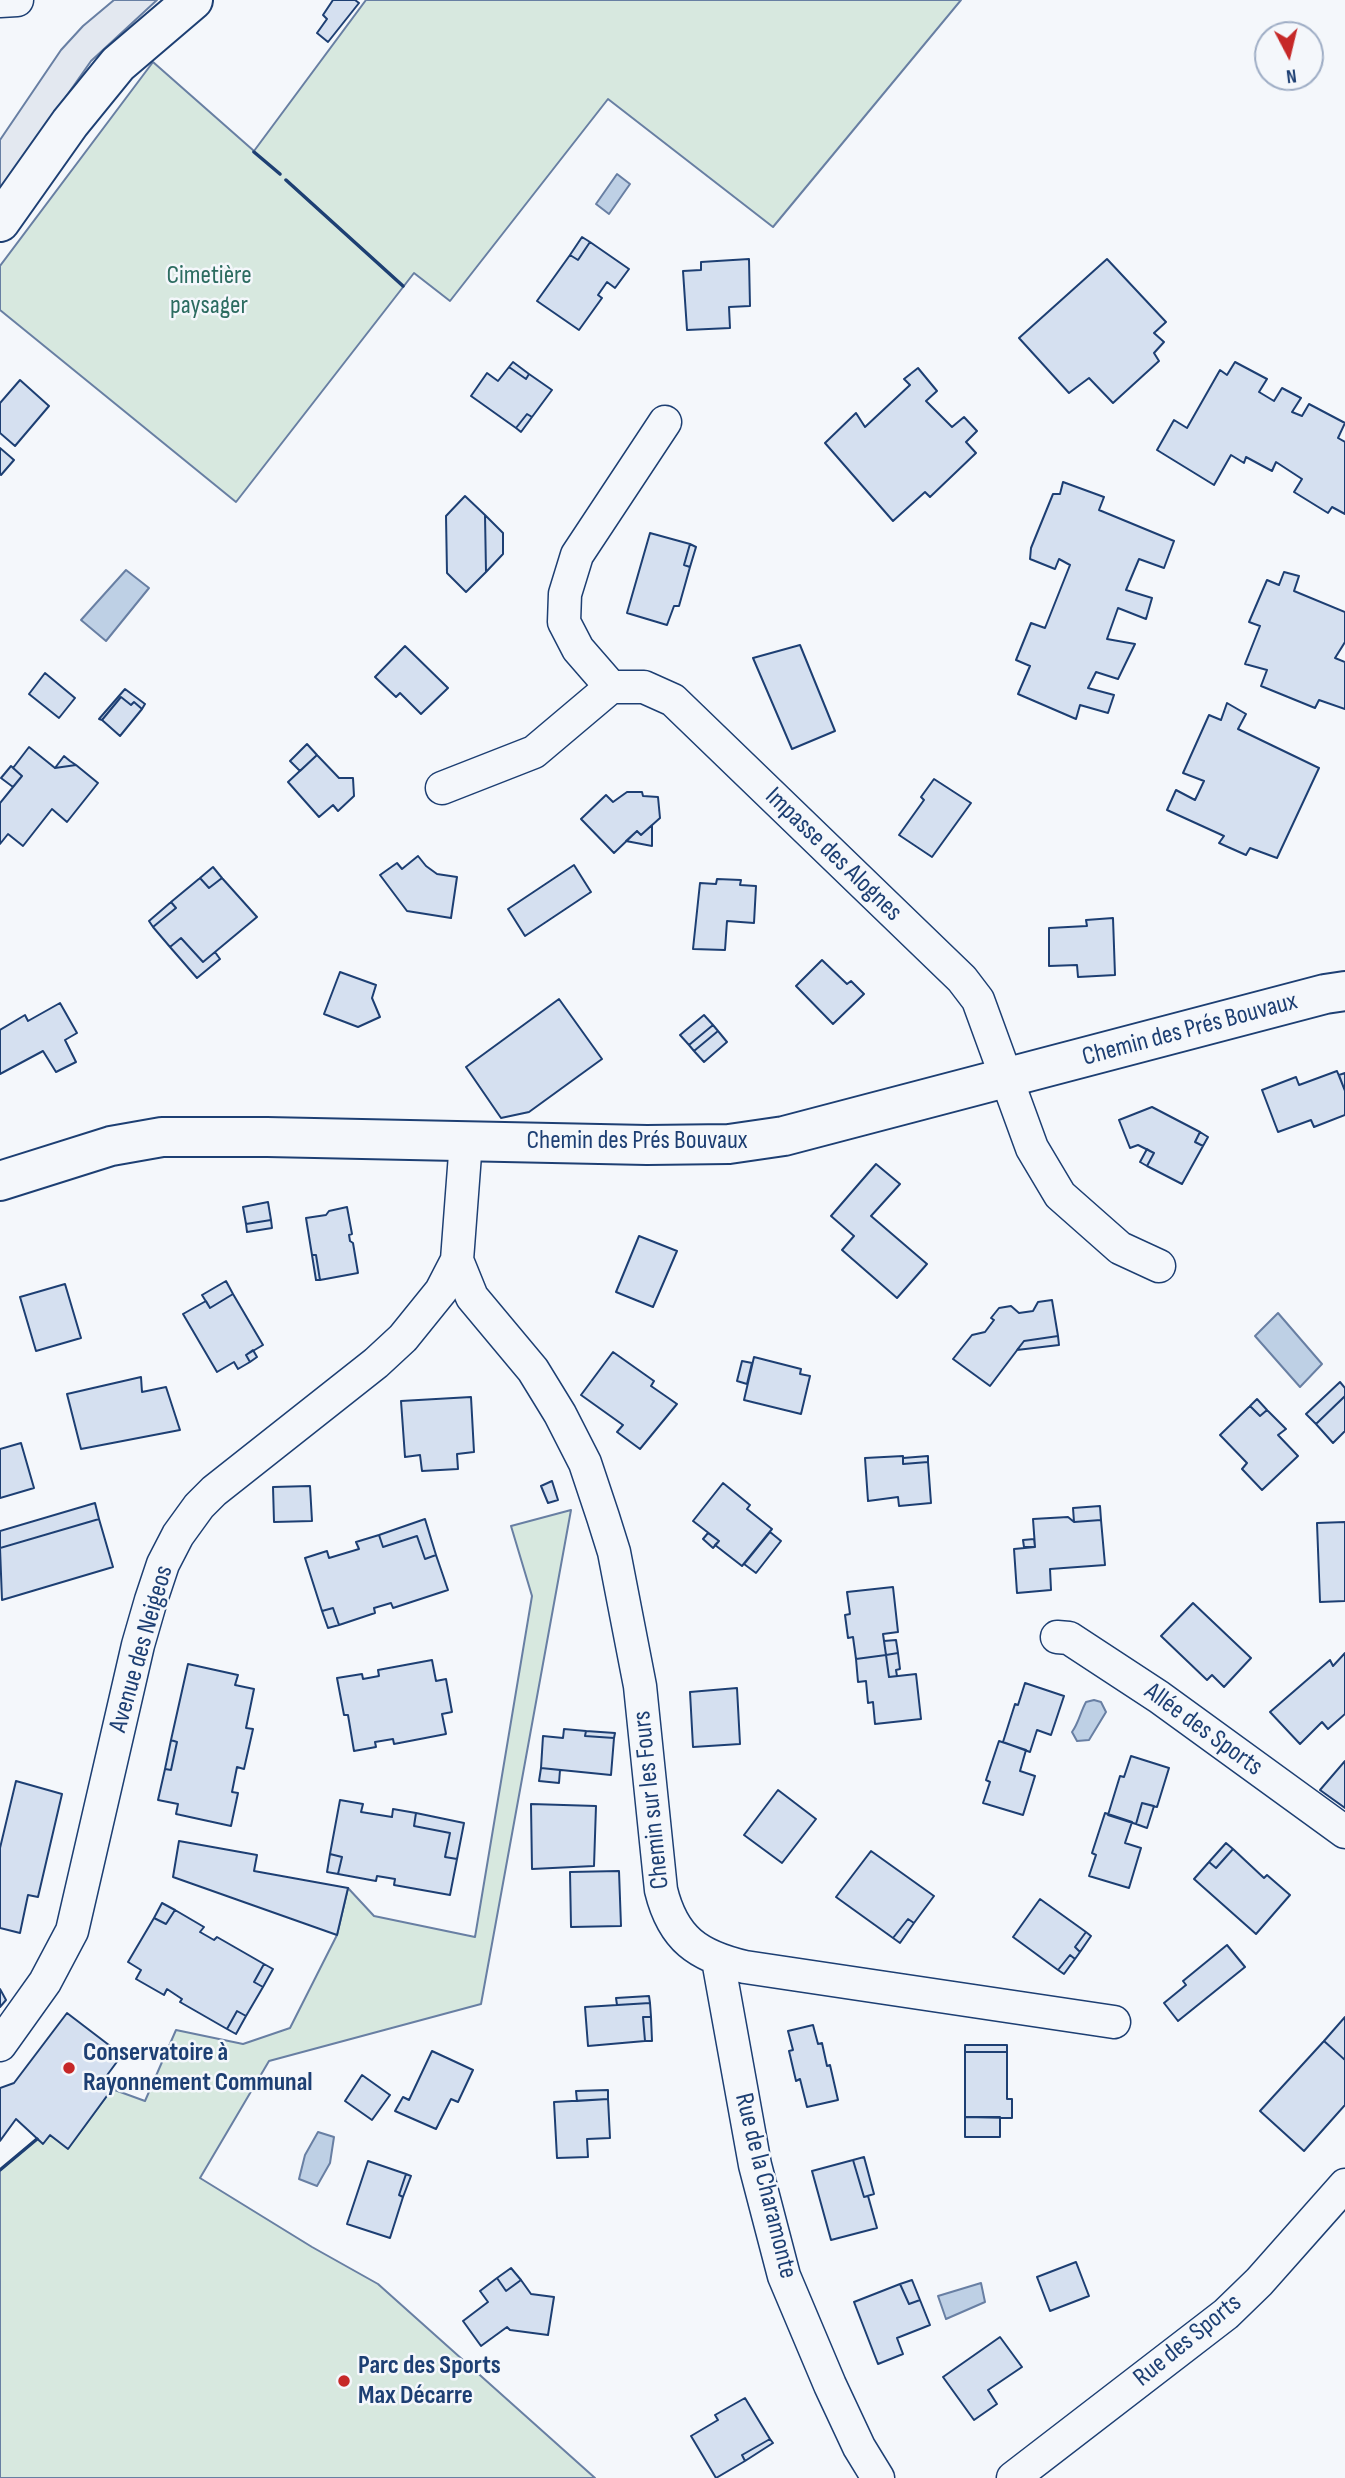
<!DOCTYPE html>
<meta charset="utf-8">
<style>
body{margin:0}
#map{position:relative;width:1345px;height:2478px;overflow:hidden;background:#f4f7fb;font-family:"Sofia Sans Condensed",sans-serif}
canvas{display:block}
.north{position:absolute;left:1254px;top:21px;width:70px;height:70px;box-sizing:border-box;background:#f4f7fb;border:2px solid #9eadc5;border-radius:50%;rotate:173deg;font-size:19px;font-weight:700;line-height:28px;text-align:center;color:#1d3f73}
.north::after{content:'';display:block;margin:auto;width:24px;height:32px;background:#c62828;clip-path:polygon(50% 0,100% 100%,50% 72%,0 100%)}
</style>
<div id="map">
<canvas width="1345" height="2478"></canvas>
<div class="north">N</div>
</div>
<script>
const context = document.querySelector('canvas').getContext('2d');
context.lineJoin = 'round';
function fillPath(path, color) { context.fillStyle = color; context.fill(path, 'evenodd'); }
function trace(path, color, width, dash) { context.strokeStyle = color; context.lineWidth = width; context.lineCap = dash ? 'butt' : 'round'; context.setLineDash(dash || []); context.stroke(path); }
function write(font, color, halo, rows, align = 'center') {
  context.font = font + ' "Sofia Sans Condensed",sans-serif'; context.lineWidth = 5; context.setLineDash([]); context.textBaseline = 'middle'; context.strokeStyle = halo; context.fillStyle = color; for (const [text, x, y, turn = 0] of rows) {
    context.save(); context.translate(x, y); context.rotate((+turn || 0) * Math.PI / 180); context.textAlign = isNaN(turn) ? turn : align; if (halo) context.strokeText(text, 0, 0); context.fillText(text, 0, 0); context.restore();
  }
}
const green = new Path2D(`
 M366,0H961L773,227L608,99L450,301L414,273L236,502L0,310V266L153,62L254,151Z
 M571,1510L481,2004L269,2061L200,2178L312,2247L378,2284L595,2478H0V2170L37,2139L43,2143L50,2135L68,2148L112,2089L145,2101L176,2030L243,2044L290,2028L337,1935L348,1888L374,1916L475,1937L532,1596L511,1526Z`);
fillPath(green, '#d7e8df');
trace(green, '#687fa3', 2);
const parking = new Path2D(`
 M114,0H157L91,61L0,191V140L61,50L83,26Z`);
fillPath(parking, '#e3e8f0');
trace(parking, '#687fa3', 2);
const water = new Path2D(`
 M617,174L630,184L609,214L596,204Z
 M126,570L149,588L106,641L81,620Z
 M1278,1313L1322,1364L1300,1387L1255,1336Z
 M1094,1700L1101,1702L1106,1712L1089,1740L1077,1741L1072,1732C1079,1722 1080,1713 1086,1702Z
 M318,2132L334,2137L330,2163L317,2186L299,2179L305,2155Z
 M981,2283L985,2302L946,2319L938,2296Z`);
fillPath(water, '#bed0e5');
trace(water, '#687fa3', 2);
const building = new Path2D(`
 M333,0H355L359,3L328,42L317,33L327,19L323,15Z
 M582,237L590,242L578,260L570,255Z
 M590,242L629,269L615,288L607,282L598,295L602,298L579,330L537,301L570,255L578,260Z
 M749,259L750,306L729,307L730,328L687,330L683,271L701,270V262Z
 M1107,259L1166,322L1154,333L1164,342L1154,353L1159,361L1113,403L1089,378L1069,393L1019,338Z
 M513,362L529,374L526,379L509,367Z
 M1235,362L1267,379L1259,392L1274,401L1282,388L1301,398L1292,412L1302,416L1309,404L1345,423L1338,438L1345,442V514L1332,507L1328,513L1294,492L1302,479L1276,462L1272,471L1246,457L1244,463L1231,455L1214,485L1157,450L1174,420L1187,428L1220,370L1227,375Z
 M509,367L526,379L529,374L552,390L532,417L527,414L516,428L471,396L487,373L498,381Z
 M918,368L937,391L926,401L952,427L964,417L977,431L966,442L976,453L930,497L925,492L893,521L825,443L856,413L865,427L910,385L904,379Z
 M20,380L49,406L15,446L0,433V403Z
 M527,414L532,417L521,432L516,428Z
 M0,448L14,460L1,475L0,474Z
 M1063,482L1104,497L1099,510L1174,541L1164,568L1139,559L1126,590L1152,598L1146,619L1118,608L1107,639L1135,644L1118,679L1096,672L1088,688L1114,695L1108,713L1080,705L1076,719L1018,694L1030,666L1016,660L1031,623L1045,628L1070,565L1059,559L1055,569L1030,559L1031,548L1053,494H1060Z
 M465,496L485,515L486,572L466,592L447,573L446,516Z
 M485,515L503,533V554L486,572Z
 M650,533L690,544L684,565L690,567L679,606H674L667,625L627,613Z
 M690,544L696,547L690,567L684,565Z
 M1284,572L1299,576L1294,591L1345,612V642L1335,658L1345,662V709L1319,700L1315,708L1261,686L1267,670L1245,664L1260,626L1249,622L1267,580L1279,585Z
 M800,645L835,731L792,749L753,658Z
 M405,646L448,688L421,714L400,693L396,697L375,677Z
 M45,673L75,698L59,718L29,694Z
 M125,689L145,704L142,709L134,702L131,705L121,697L102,720L99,719Z
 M121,697L131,705L134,702L142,709L120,736L102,720Z
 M1227,703L1246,714L1238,729L1319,768L1277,858L1250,848L1246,855L1219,843L1224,836L1167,810L1176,790L1195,800L1204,781L1183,773L1209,715L1221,720Z
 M307,744L317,755L300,771L290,761Z
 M29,747L55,768L76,765L98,783L67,822L52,809L23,846L8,834L0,844V803L22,776L13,768Z
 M317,755L339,778H353L354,796L338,811L333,805L319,817L288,782Z
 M64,756L70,761L76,765L55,768Z
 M11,766L22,776L13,787L1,778Z
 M934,779L971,803L932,857L899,835L924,800L921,797Z
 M627,792H642L643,796L658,797L660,818L641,835L637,831L614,853L581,819L606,795L613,802Z
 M652,825V846L626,841L637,831L641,835Z
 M418,856L426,866L437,874L457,877L451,918L407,911L380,875L397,863L402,869Z
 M574,865L591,892L525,936L508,909Z
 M213,867L222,878L209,888L200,878Z
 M200,878L209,888L222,878L257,917L203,962L181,938L170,947L153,927L176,908L171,902Z
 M717,879L741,880L740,885L756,886L754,923L727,921L725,950L693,949L700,883L716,884Z
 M171,902L176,908L153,927L149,921Z
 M1113,918L1115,975L1078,977L1077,965L1049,966V928L1087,926L1086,920Z
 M181,938L203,962L215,952L220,959L197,978L170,947Z
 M822,960L847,984L851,981L864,994L833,1024L796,986Z
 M340,972L376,985L372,998L380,1017L358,1027L324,1014Z
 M559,999L602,1059L529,1112L501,1118L466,1067Z
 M60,1003L77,1033L65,1040L76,1062L56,1072L43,1051L0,1074V1030L25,1015L28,1021Z
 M704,1015L713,1025L689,1045L680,1035Z
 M713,1025L718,1031L694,1051L689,1045Z
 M718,1031L727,1042L704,1062L694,1051Z
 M1337,1071L1345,1091V1115L1314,1127L1311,1120L1278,1132L1262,1090L1296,1077L1299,1085Z
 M1345,1073V1091L1339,1075Z
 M1152,1107L1200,1132L1195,1142L1203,1146L1182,1184L1147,1166L1154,1153L1138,1145L1130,1148L1119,1120Z
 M1200,1132L1208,1137L1203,1146L1195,1142Z
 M1147,1149L1154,1153L1147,1166L1140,1162Z
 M876,1164L900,1184L871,1216L927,1264L897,1298L842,1250L854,1236L831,1216Z
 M268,1202L271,1220L246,1224L243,1207Z
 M347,1207L352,1234L349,1235L350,1241L353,1243L358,1273L320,1280L316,1255H312L306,1218L326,1215L329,1211Z
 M271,1220L272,1228L247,1232L246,1224Z
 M639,1236L677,1251L653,1307L616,1292Z
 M312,1255H316L320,1280H316Z
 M226,1281L233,1294L210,1308L202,1295Z
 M65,1284L81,1338L36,1351L20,1297Z
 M233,1294L263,1345L246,1355L250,1362L238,1369L234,1362L217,1372L183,1314L206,1301L210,1308Z
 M1052,1300L1058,1336L1024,1341L990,1386L953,1359L972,1335L985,1332L994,1320L991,1318L999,1308L1011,1306L1019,1313L1033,1311L1038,1302Z
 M1058,1336L1059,1345L1017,1350L1024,1341Z
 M253,1350L257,1357L250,1362L246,1355Z
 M613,1352L654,1381L651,1386L677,1404L640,1449L617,1432L623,1425L581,1395Z
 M754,1357L801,1369L800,1374L810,1376L801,1414L744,1400Z
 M742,1361L752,1363L747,1384L737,1381Z
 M141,1377L142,1392L166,1387L180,1430L81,1449L67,1394Z
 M1340,1382L1345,1388V1396L1316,1424L1306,1414Z
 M1345,1396V1431L1333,1443L1316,1424Z
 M471,1397L474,1452L457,1454L458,1469L422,1471L420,1455L405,1457L401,1401Z
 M1257,1399L1267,1410L1260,1416L1250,1406Z
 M1250,1406L1260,1416L1267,1410L1286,1429L1278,1435L1298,1456L1262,1490L1242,1469L1247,1463L1220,1435Z
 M21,1443L34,1488L0,1498V1449Z
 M903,1456V1464L928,1462L931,1503L899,1506L898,1497L868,1501L865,1458Z
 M928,1456V1462L903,1464V1458Z
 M552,1481L558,1500L548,1503L541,1486Z
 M723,1483L750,1505L747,1509L772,1529L742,1566L715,1545L719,1541L693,1521Z
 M310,1486L312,1521L274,1522L273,1487Z
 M95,1503L99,1519L0,1548V1531Z
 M1100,1506L1101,1520L1074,1522L1073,1508Z
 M1068,1517L1074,1522L1101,1520L1105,1565L1050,1569L1051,1590L1017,1593L1014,1549L1035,1547L1033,1519Z
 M99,1519L113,1567L2,1600L0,1548Z
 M425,1519L436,1555L425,1559L417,1536L383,1547L379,1535Z
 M1345,1522V1601L1320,1602L1317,1523Z
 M770,1532L781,1541L756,1573L744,1564Z
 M708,1533L719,1541L713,1548L703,1539Z
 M379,1535L383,1547L417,1536L425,1559L436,1555L448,1590L393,1608L391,1603L374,1608L375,1613L339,1625L333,1608L322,1611L305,1558L327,1551L329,1558L359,1549L356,1542Z
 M1034,1539L1035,1547H1024L1023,1540Z
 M893,1587L898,1632L883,1634L886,1655L856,1659L853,1637L848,1638L845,1615L850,1614L847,1592Z
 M1193,1603L1251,1658L1224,1687L1212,1675L1207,1680L1161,1636Z
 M333,1608L339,1625L328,1628L322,1611Z
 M896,1640L898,1653L886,1655L884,1641Z
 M898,1653L900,1669L896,1670L897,1676L889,1677L886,1655Z
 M1345,1653V1714L1328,1729L1322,1722L1300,1744L1270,1712L1330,1660L1333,1666Z
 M886,1655L889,1677L916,1674L921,1719L875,1724L873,1702L868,1703L866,1681L858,1682L856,1659Z
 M432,1660L436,1681L446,1679L452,1712L442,1714L446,1734L394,1744L393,1739L375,1742L376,1747L354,1751L348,1715H344L337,1678L362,1674L363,1679L379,1676L378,1670Z
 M188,1664L238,1675L235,1685L254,1689L246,1728L253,1729L244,1769L237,1767L232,1792L238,1793L231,1826L176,1814L178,1804L158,1800L165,1769L171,1770L177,1742L171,1740Z
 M1025,1683L1064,1696L1051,1735L1037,1730L1030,1752L1003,1742L1015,1704L1018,1705Z
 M737,1688L740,1744L693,1747L690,1692Z
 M564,1729L586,1731L585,1736L614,1738L611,1775L541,1768L543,1736L563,1738Z
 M586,1731L615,1733L614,1738L585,1736Z
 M171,1740L177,1742L171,1770L165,1769Z
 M999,1741L1026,1750L1020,1771L1035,1776L1023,1815L983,1803L990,1782L986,1780Z
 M1131,1756L1169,1768L1157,1807L1142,1803L1136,1824L1108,1815L1120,1776L1124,1777Z
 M1345,1761V1808L1320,1790Z
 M541,1768L560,1770L559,1783L539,1781Z
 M16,1781L62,1794L38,1897L28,1895L20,1933L0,1928V1848Z
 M778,1790L816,1819L782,1863L744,1835Z
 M340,1800L363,1804L361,1812L392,1817L393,1809L416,1813L414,1826L450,1833L445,1857L457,1859L450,1895L394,1885L395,1879L377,1876L376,1881L338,1874L342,1857L330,1854Z
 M1142,1803L1154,1806L1147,1828L1136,1824Z
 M531,1804L596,1806L594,1866L532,1869Z
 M416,1813L464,1823L457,1859L445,1857L450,1833L414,1826Z
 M1105,1813L1132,1822L1125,1843L1141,1848L1129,1888L1089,1876L1096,1855L1092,1853Z
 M179,1841L257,1855L254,1871L348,1888L337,1935L173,1877Z
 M1226,1843L1233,1849L1216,1868L1209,1862Z
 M1233,1849L1264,1878L1267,1875L1290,1895L1256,1934L1194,1879L1209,1862L1216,1868Z
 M871,1851L934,1896L914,1923L908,1919L893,1938L836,1897Z
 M330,1854L342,1857L338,1874L327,1872Z
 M619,1871L621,1926L571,1927L570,1872Z
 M1040,1899L1086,1932L1075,1947L1080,1952L1075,1959L1070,1955L1058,1970L1013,1937Z
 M162,1903L175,1910L166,1924L154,1918Z
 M175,1910L204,1927L200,1932L214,1940L217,1937L264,1964L254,1982L263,1987L246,2016L237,2011L227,2029L180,2002L182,1999L167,1989L164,1995L136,1979L141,1970L128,1962L154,1918L166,1924Z
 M908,1919L914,1923L900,1943L893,1938Z
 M1086,1932L1091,1936L1080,1952L1075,1947Z
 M1227,1945L1245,1967L1178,2021L1164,2003L1186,1985L1183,1981Z
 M1070,1955L1075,1959L1064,1974L1058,1970Z
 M264,1964L273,1969L263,1987L254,1982Z
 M0,1989L6,2000L0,2007Z
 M649,1996L650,2003L617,2005L616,1998Z
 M650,2003L651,2017H643L645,2041L588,2046L585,2007Z
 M237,2011L246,2016L236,2034L227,2029Z
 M67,2013L122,2055L102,2082L112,2089L68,2149L50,2135L43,2144L16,2119L0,2141V2088L14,2083Z
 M643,2017H651L652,2041H645Z
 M1345,2017V2060L1324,2041Z
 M813,2025L818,2044L822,2043L827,2066L830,2065L838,2100L807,2107L800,2079L796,2081L789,2051L793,2050L788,2031Z
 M1324,2041L1345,2060V2105L1304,2151L1260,2111Z
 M965,2045H1007V2052H965Z
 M432,2051L473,2070L458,2102L451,2099L436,2129L395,2111L403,2097L409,2100Z
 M965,2052H1007V2099H1012V2118L965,2117Z
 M362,2075L390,2095L372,2120L345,2101Z
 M608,2090V2099L577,2101L576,2091Z
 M608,2099L610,2138L587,2139L588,2157L557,2158L554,2102Z
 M965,2117H1000V2137H965Z
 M864,2157L874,2194L864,2197L853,2160Z
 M853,2160L864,2197L868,2196L877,2228L831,2240L812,2171Z
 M368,2161L406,2174L399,2195L403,2197L390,2238L347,2224Z
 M406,2174L411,2176L403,2197L399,2195Z
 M1076,2262L1089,2296L1050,2311L1037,2277Z
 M511,2268L521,2280L506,2291L497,2278Z
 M497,2278L506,2291L521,2280L531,2294L554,2297L548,2335L510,2330L507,2327L481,2346L463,2321L488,2302L480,2291Z
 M912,2280L920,2300L909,2304L900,2284Z
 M900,2284L909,2304L920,2300L930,2325L897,2338L903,2354L878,2364L854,2302Z
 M1000,2337L1022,2367L988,2390L997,2404L974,2420L943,2377Z
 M745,2398L770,2439L742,2455L745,2461L716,2478L691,2436L718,2420L715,2415Z
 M770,2439L773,2443L745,2461L742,2455Z`);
fillPath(building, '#d5e0f0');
trace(building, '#1d3f73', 2);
const street = new Path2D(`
 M0,1L17,0
 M611,687L578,649L564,622L565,594L577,555L665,422
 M442,788L534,752L611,687H644L673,700L962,979L978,1000L1032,1148L1060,1195L1120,1248L1159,1266
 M457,1260L472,1297L533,1370L560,1414L585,1463L603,1517L614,1552L640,1686L661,1890C673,1939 698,1956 745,1967L1114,2022
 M1057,1637L1069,1638L1159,1697L1345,1832
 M718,1960L755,2165L784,2276L830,2385L859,2447L878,2478
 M0,2045L45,1982L72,1931L138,1645L151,1600L163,1564L178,1535L199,1506L214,1491L376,1363L403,1338L441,1291L457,1260L466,1141
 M1013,2478L1226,2314L1259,2282L1345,2185`);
const secondary = new Path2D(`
 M0,222L70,123L118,64L193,0
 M0,1181L111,1146L162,1137H267L647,1145L729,1144L784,1136L1325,994L1345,991`);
trace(street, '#1d3f73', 35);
trace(secondary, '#1d3f73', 42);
trace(street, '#f4f7fb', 32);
trace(secondary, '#f4f7fb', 38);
trace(new Path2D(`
 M254,152L280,174
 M286,180L403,286
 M0,2170L37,2139`), '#1d3f73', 3.5);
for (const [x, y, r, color] of [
 [69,2068,7,"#c62828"],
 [344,2381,7,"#c62828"]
]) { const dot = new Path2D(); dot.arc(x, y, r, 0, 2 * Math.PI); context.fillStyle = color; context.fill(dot); trace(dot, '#f4f7fb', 2.5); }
write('26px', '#2c6c60', '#f4f7fb', [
 ["Cimetière",209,276],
 ["paysager",209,306]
]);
write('26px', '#1d3f73', '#f4f7fb', [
 ["Impasse des Alognes",833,855,44],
 ["Chemin des Prés Bouvaux",1190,1030,-15],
 ["Chemin des Prés Bouvaux",637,1141],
 ["Avenue des Neigeos",142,1649,-74],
 ["Allée des Sports",1203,1730,36],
 ["Chemin sur les Fours",652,1800,-96],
 ["Rue de la Charamonte",765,2186,76],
 ["Rue des Sports",1188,2341,-39]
]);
write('bold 26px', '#1d3f73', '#f4f7fb', [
 ["Conservatoire à",83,2053],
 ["Rayonnement Communal",83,2083],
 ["Parc des Sports",358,2366],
 ["Max Décarre",358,2396]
], 'left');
</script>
